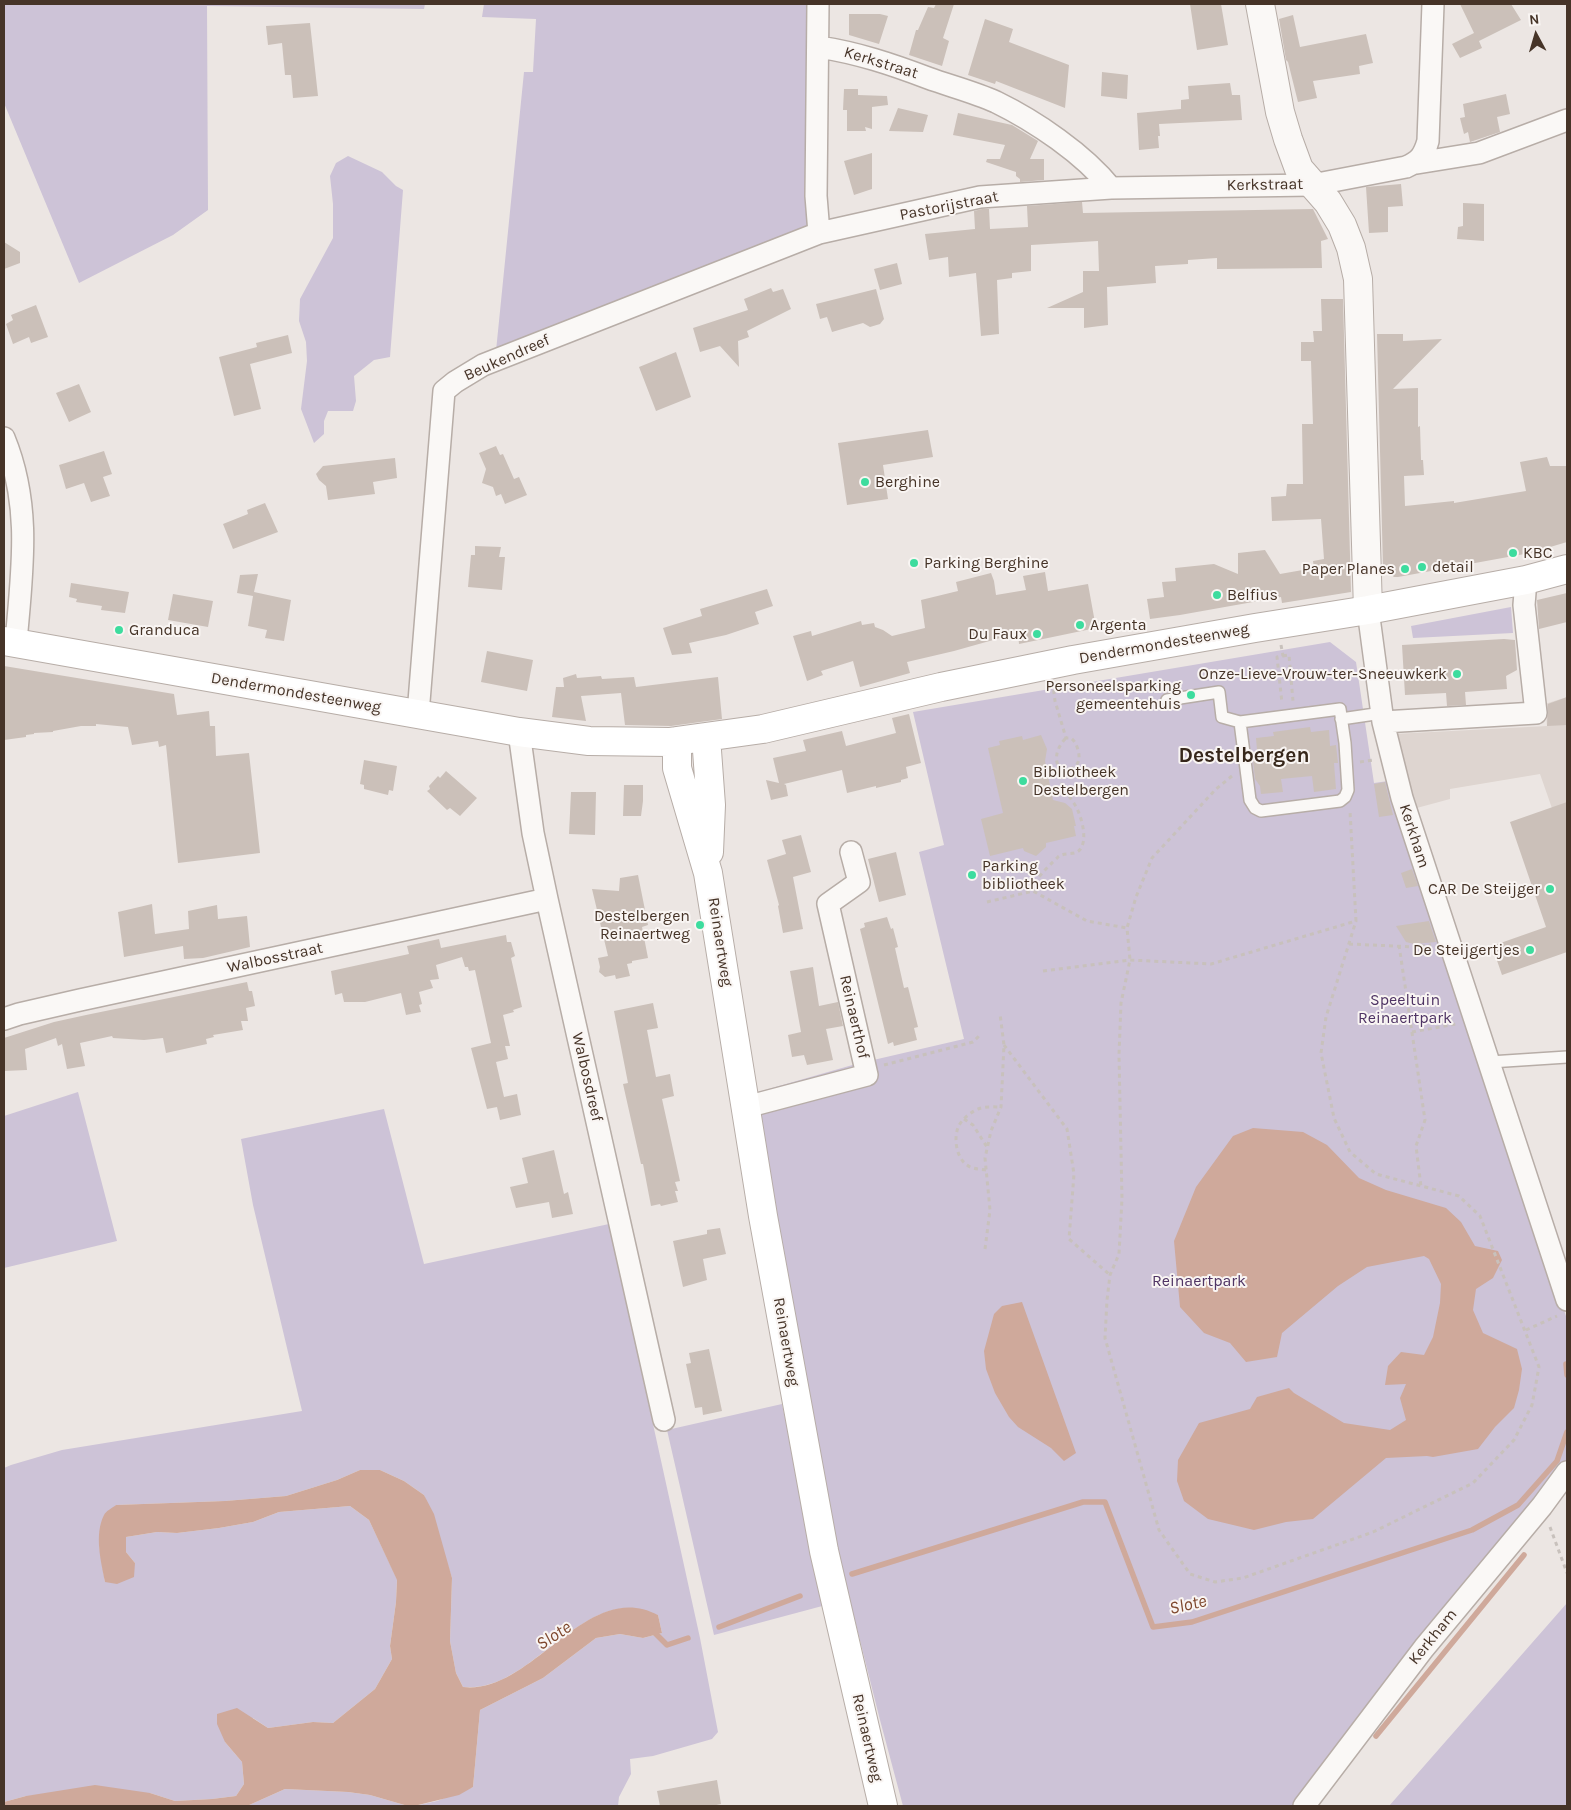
<!DOCTYPE html>
<style>
body{margin:0}
#map{position:relative;width:1571px;height:1810px;overflow:hidden;background:#ece6e3;font-family:Karla,sans-serif}
canvas{display:block}
.frame{position:absolute;inset:0;border:5px solid #463428;pointer-events:none}
.north{position:absolute;left:1511px;top:10px;width:50px;height:50px;-webkit-text-stroke:4px #f9f5f3;paint-order:stroke;rotate:354deg;font-size:14px;font-weight:700;line-height:20px;text-align:center;color:#463428}
.north::after{content:'';display:block;margin:auto;width:18px;height:22px;background:#463428;clip-path:polygon(50% 0,100% 100%,50% 72%,0 100%)}
</style>
<div id="map">
<canvas width="1571" height="1810"></canvas>
<div class="frame"></div>
<div class="north">N</div>
</div>
<script>
const context = document.querySelector('canvas').getContext('2d');
context.lineJoin = 'round';
function fillPath(path, color) { context.fillStyle = color; context.fill(path, 'evenodd'); }
function trace(path, color, width, dash) { context.strokeStyle = color; context.lineWidth = width; context.lineCap = dash ? 'butt' : 'round'; context.setLineDash(dash || []); context.stroke(path); }
function write(font, color, halo, rows, align = 'center') {
  context.font = font + ' Karla,sans-serif'; context.lineWidth = 4; context.setLineDash([]); context.textBaseline = 'middle'; context.strokeStyle = halo; context.fillStyle = color; for (const [text, x, y, turn = 0] of rows) {
    context.save(); context.translate(x, y); context.rotate((+turn || 0) * Math.PI / 180); context.textAlign = isNaN(turn) ? turn : align; if (halo) context.strokeText(text, 0, 0); context.fillText(text, 0, 0); context.restore();
  }
}
fillPath(new Path2D(`
 M1567,697V851L1540,774L1450,789V799L1413,809L1394,734L1547,726L1545,704Z`), '#ded5d0');
fillPath(new Path2D(`
 M4,4H425L424,9L207,6L208,210L173,235L79,283L4,103Z
 M484,4H808L809,229L496,351L524,72H533L536,19L482,17Z
 M348,156L382,172L396,186L403,190L390,357L374,360L354,376L356,401L353,411H328L324,421V434L314,443L301,409L307,361L306,342L299,321L300,299L333,238V204L330,176L336,163Z
 M1511,607L1513,633L1413,638L1411,626Z
 M1330,642L1356,662L1374,783L1388,781L1440,941L1567,1319V1463L1295,1806H903L880,1720L837,1549L775,1213L758,1092L856,1064L964,1039L919,852L944,845L913,712Z
 M78,1092L117,1241L4,1268V1116Z
 M384,1109L424,1264L609,1224L700,1638L718,1732L712,1739L653,1756L630,1759L631,1774L619,1797L618,1806H414L437,1801L473,1787L480,1710L543,1678L596,1638L620,1634L643,1638L662,1633L658,1615C648,1613 635,1607 625,1608C566,1613 523,1693 463,1687L456,1673L450,1641L452,1578L424,1495L404,1481L380,1470H360L337,1480L286,1496L225,1501L116,1505L99,1545L105,1582L135,1563L126,1552V1537L157,1532L177,1533L219,1528L253,1522L279,1512L350,1506L369,1520L397,1579L396,1602L390,1646L392,1659L375,1689L333,1723L313,1722L268,1728L253,1718L225,1742L242,1762L244,1784L236,1796L212,1799L175,1801L150,1793L26,1796L4,1802V1468L11,1465L62,1450L302,1411L253,1205L241,1139Z
 M782,1404L826,1605L714,1635L667,1430Z
 M1567,1603V1806H1389Z
 M285,1789L348,1792L370,1795L408,1806H247Z`), '#cdc3d7');
fillPath(new Path2D(`
 M1253,1128L1303,1132L1327,1145L1359,1178L1386,1190L1446,1208L1461,1222L1475,1246L1498,1251L1502,1260L1493,1278L1476,1289L1473,1310L1483,1333L1517,1349L1522,1369L1519,1390L1514,1408L1495,1427L1478,1449L1433,1457L1427,1456L1386,1458L1313,1519L1286,1522L1254,1530L1208,1519L1184,1501L1177,1481L1178,1460L1199,1423L1250,1409L1257,1397L1289,1388L1294,1393L1344,1423L1390,1430L1406,1420L1400,1398L1406,1384L1385,1385L1388,1366L1401,1352L1424,1355L1433,1337L1440,1303L1441,1284L1429,1259L1424,1256L1367,1267L1338,1286L1282,1333L1277,1357L1246,1362L1230,1343L1204,1333L1180,1307L1174,1241L1196,1187L1233,1136Z
 M1022,1302L1076,1453L1064,1461L1051,1448L1018,1427L1009,1417L995,1393L986,1369L984,1351L994,1314L1002,1306Z
 M360,1470H380L404,1481L424,1495L434,1514L452,1578L450,1641L456,1673L463,1687C533,1695 586,1577 658,1615L662,1633L643,1638L620,1634L596,1638L543,1678L480,1710L473,1787L459,1795L414,1806H408L370,1795L348,1792L285,1789L247,1806H4V1802L26,1796L95,1785L150,1793L175,1801L212,1799L236,1796L244,1784L242,1762L225,1742L217,1724V1714L237,1708L268,1728L313,1722L333,1723L375,1689L392,1659L390,1646L396,1602L397,1580L369,1520L350,1506L279,1512L253,1522L219,1528L177,1533L157,1532L126,1537V1552L135,1563L134,1577L117,1584L105,1582C101,1561 94,1535 104,1515C106,1511 112,1508 116,1505L225,1501L286,1496L337,1480Z`), '#cfa99b');
trace(new Path2D(`
 M1567,1364H1566L1567,1375
 M852,1574L1083,1502H1105L1153,1627L1192,1622L1472,1530L1518,1505L1557,1461L1567,1432
 M719,1627L800,1596
 M652,1630L667,1645L688,1638
 M1376,1736L1524,1555`), '#cfa99b', 5.5);
fillPath(new Path2D(`
 M936,4H954L943,38L949,41L942,66L909,55L916,30H918L928,7L934,8Z
 M1190,4H1221L1228,45L1197,50Z
 M1460,4H1511L1521,20L1479,41L1482,48L1460,58L1452,44L1474,33Z
 M849,14H880L888,16L879,44L849,35Z
 M1293,15L1300,47L1366,34L1373,63L1359,66L1360,74L1313,81L1317,98L1298,102L1288,62L1286,60L1279,19Z
 M985,19L1013,29L1009,42L1069,65L1065,108L996,81L995,84L968,75Z
 M310,23L318,96L293,98L291,75H285L282,43L268,45L266,26Z
 M1102,72L1128,75L1127,99L1101,96Z
 M1230,83L1232,95H1240L1242,120L1159,124L1160,136H1158L1159,148L1139,150L1137,113L1181,109V100L1189,99L1188,86Z
 M844,89H858V95L887,96L888,105L872,107V129L865,127L866,131H847V110H843Z
 M1506,94L1510,114L1497,117L1500,132L1470,142L1468,132L1464,134L1460,118L1465,117L1463,104Z
 M898,108L928,115L923,132L889,131Z
 M958,113L1012,125L1038,141L1030,159H1044V180L1020,182V179L1016,176V172L986,162L987,159H1000L1005,145L953,135Z
 M872,153V189L854,195L844,161Z
 M1401,184L1403,206L1388,207V232L1369,233L1366,187Z
 M1082,202L1083,213L1313,209L1328,239L1321,241L1322,268L1217,269V258L1188,260V264L1155,266L1156,283L1107,287L1108,325L1084,328V308H1047L1083,292V271H1099L1098,241L1031,245V271L1012,273V278L997,280L999,334L981,336L976,273L949,277L948,257L929,260L925,234L975,229L974,211L982,209H989L990,229L1028,227L1027,206Z
 M1463,203L1484,204V241L1457,239L1458,227L1463,226Z
 M4,242L20,252V263L4,269Z
 M897,263L902,284L880,290L874,269Z
 M771,288L773,292L783,289L791,309L747,331L749,337L738,341L739,367L720,346L700,352L693,328L748,310L744,299Z
 M876,289L884,319L880,324L870,327L863,323L832,332L827,317L820,319L816,304Z
 M1321,299H1343L1351,592L1282,603L1281,597L1180,615L1150,619L1147,599L1164,597L1162,582L1176,581L1175,568L1214,564L1238,574V553L1265,550L1280,574L1314,568L1313,561L1324,559L1321,519L1272,521L1271,497L1286,496L1287,484H1303L1302,424H1313L1311,361H1301V342H1314L1313,331H1322Z
 M36,305L48,337L31,343L29,337L13,344L6,324L13,320L11,315Z
 M1377,334H1403V341L1442,339L1393,389L1418,388V427L1420,426L1421,460H1423L1424,475L1404,476L1405,506L1454,501V503L1526,491L1520,462L1547,457L1550,466H1567V542L1530,553L1398,577H1394L1383,568Z
 M288,335L292,353L250,364L261,409L234,416L219,357L257,347L256,343Z
 M676,352L691,397L656,411L639,367Z
 M79,384L91,412L69,422L56,393Z
 M928,430L933,457L883,465L888,499L847,505L838,443Z
 M496,446L500,455L503,454L514,479L519,477L527,495L505,504L501,494L496,496L493,487L482,483L486,469L479,453Z
 M104,451L112,474L103,477L110,496L91,502L84,483L66,489L59,465Z
 M395,458L397,478L373,482L375,494L328,500L326,486L319,480L316,474L323,466Z
 M265,503L278,532L233,549L223,524L248,514L247,510Z
 M475,546L501,547L499,557H505L502,590L468,587L471,555H475Z
 M1045,572L1048,591L1088,584L1096,628L1019,644L1018,633L954,651L907,662L910,673L860,687L853,661L821,671L823,675L807,681L793,636L811,631L812,636L861,621L862,625L874,623L875,627L883,630L892,636L925,628L921,600L958,591L956,582L991,573L994,581L996,595L1026,590L1023,576Z
 M258,574L254,592L291,600L284,641L265,638L267,630L248,626L253,596L237,593L240,575Z
 M71,583L129,592L125,613L101,610L102,606L76,602L77,599L69,597Z
 M767,589L773,606L755,612L759,624L726,635L689,643L692,653L672,655L663,628L702,616L700,609Z
 M1567,593V622L1539,629L1537,600Z
 M173,594L213,601L208,627L168,620Z
 M1504,639L1515,640L1517,670L1506,676L1507,689L1465,692L1466,705L1447,706L1446,693L1405,695L1402,645Z
 M487,651L533,660L527,691L481,682Z
 M4,666L174,694L177,715L209,711L210,726H215L216,756L249,753L260,853L178,863L166,745L159,747L158,741L132,745L128,727L96,724V726H81L53,731V732L34,733V734L26,735V737L4,740Z
 M576,674L577,678L601,676L602,679L634,677L636,687L718,677L722,719L671,726L625,725L621,693L581,696L586,721L552,717L556,687H564L563,678Z
 M1567,697V725L1547,726L1548,704Z
 M909,714L921,763L906,767L908,778L901,780V782L876,788V786L847,793L842,770L784,784L786,785L788,796L771,800L766,780L779,783L773,758L806,751L803,740L842,731L846,746L896,733L892,718Z
 M1310,727L1311,732L1329,730L1330,746L1336,745L1338,763H1334L1336,789L1314,792L1312,776L1281,779L1283,792L1261,794L1260,786L1255,779L1253,761L1257,750L1256,738L1274,736L1273,732Z
 M1041,735L1047,749L1045,761L1053,800L1065,803L1072,809L1076,826H1074L1076,836L1046,843V847L1036,856L1024,851L1023,848L990,856L981,819L1003,813L988,748L1000,745L999,741L1022,736L1023,740Z
 M364,760L397,766L393,791L389,790L388,795L364,789V785L360,784Z
 M446,771L477,798L460,816L450,808L447,810L427,791L430,789L429,786L438,776L440,778Z
 M1385,782L1393,815L1379,817L1374,784Z
 M624,785H643V801L641,816H623Z
 M571,792H596L595,835L569,834Z
 M1567,802V952L1502,975L1492,946L1546,927L1510,822Z
 M801,835L811,872L793,877L803,929L783,933L778,906L779,905L767,860L786,854L782,840Z
 M896,852L906,895L879,902L868,859Z
 M1412,869L1418,886L1406,888L1401,873Z
 M638,875L648,925L642,927L648,958L632,961V963L627,964L630,976L616,979L615,975L605,977L599,972L600,967L598,958L608,956L592,889L619,891L620,878Z
 M152,904L155,934L189,929L188,911L217,905L218,919L247,916L250,947L203,958L184,959L183,946L124,957L118,912Z
 M887,917L891,929L893,928L898,947L895,948L904,988L908,987L918,1027L914,1028L917,1040L894,1046L893,1042L888,1044L860,929L865,927L864,923Z
 M1429,921L1436,942L1414,944L1406,942L1396,926Z
 M506,935L507,942H511L515,956L511,958L522,1007L513,1010L514,1012L503,1015L510,1046H505L508,1059L496,1062L504,1097L517,1094L521,1115L500,1120L497,1107L487,1109L471,1048L491,1043L475,970L469,971L468,967H465L462,957L436,965L439,979L430,980L433,988L419,992L422,1004L419,1005L421,1012L406,1015L401,993L365,1002H344L342,993L335,995L331,971L409,954L407,946L439,939L441,948Z
 M813,967L819,1006L838,1002L843,1026L826,1029L833,1060L807,1065L804,1055L792,1057L788,1035L801,1032L790,971Z
 M247,982L249,991H252L255,1006L246,1008L248,1021H241L243,1030L213,1035L214,1037L206,1039L207,1044L166,1053L163,1038L144,1040L113,1038L112,1036L80,1043L85,1066L67,1069L62,1044L58,1046L56,1038L25,1049L27,1070L4,1071V1038L54,1022L86,1015Z
 M653,1003L658,1028L647,1030L656,1077L670,1074L674,1096L662,1099L680,1181L675,1182L678,1191H675L678,1202L661,1206L660,1204L651,1206L643,1164H641L623,1084L628,1083L614,1011Z
 M554,1150L564,1194L568,1192L573,1214L552,1218L549,1202L516,1208L510,1187L528,1183L522,1158Z
 M720,1228L726,1254L703,1259L707,1280L683,1287L673,1241L707,1234V1230Z
 M709,1349L722,1411L703,1415L702,1407L695,1408L686,1364L691,1363L689,1353Z
 M717,1780L721,1804L712,1806H660L657,1791Z`), '#cbc0b9');
const service = new Path2D(`
 M1167,700L1219,692L1222,717L1240,722
 M1340,709L1345,743L1348,790L1345,797L1340,801L1261,811L1255,808L1250,800L1240,722Z
 M1341,719L1382,713
 M1490,1062L1567,1057`);
const minor = new Path2D(`
 M818,4L816,196L819,233
 M819,47C858,53 891,64 928,78C950,86 974,92 996,102C1035,121 1084,154 1111,188
 M1417,163L1479,153L1567,120
 M4,438C32,506 22,571 16,642
 M1368,610L1383,722L1402,798L1567,1300
 M418,714L444,391L455,382L483,365L819,233L980,197L1111,188L1312,185L1406,167C1420,161 1424,155 1428,141L1433,4
 M1383,722L1536,713L1524,605L1526,580
 M519,732L533,833L547,899L664,1420
 M4,1019L19,1014L80,1000L547,899
 M746,1107L867,1075L828,904L859,882L851,852
 M1304,1806L1424,1648L1542,1506L1567,1472`);
const tertiary = new Path2D(`
 M1260,4L1280,112L1288,139L1299,169L1328,202L1342,225L1351,248L1358,279L1368,610`);
const secondary = new Path2D(`
 M4,641L519,732L589,741L669,742L763,729L941,687L1073,660L1255,628L1368,610L1526,580L1567,569
 M706,737L711,805L709,852
 M677,741V768L708,873L763,1216L824,1551L883,1806`);
trace(service, '#b7ada7', 14);
trace(minor, '#b7ada7', 24);
trace(tertiary, '#b7ada7', 30);
trace(secondary, '#b7ada7', 30);
trace(new Path2D(`
 M1281,645L1283,656L1277,657L1282,703
 M1283,656L1289,655L1293,701
 M1360,762L1373,760
 M1062,771C1052,761 1057,747 1066,738
 M1232,776L1216,789L1152,858L1136,897L1127,928L1130,960L1121,1003L1119,1055L1122,1199L1119,1254L1110,1275L1107,1300L1105,1338L1159,1530L1190,1574L1215,1582L1243,1578L1373,1532L1473,1483L1514,1440L1532,1405L1539,1367L1480,1216L1459,1196L1376,1174L1350,1152L1334,1118L1321,1053L1326,1017L1356,921
 M1033,891C1034,888 1035,883 1037,880C1040,874 1053,862 1058,857C1067,850 1079,859 1083,843C1086,832 1080,811 1073,802C1065,789 1058,788 1062,771C1068,770 1073,769 1077,764C1082,758 1077,742 1071,738H1066L1055,701L1053,685
 M987,902L1033,891L1087,921L1127,928
 M1349,944L1416,947L1431,945
 M1399,945L1425,1120L1416,1146L1421,1187
 M1043,971L1130,960L1211,964L1356,921L1350,811
 M1412,1032L1456,1024
 M1004,1045L1067,1129L1074,1174L1069,1239L1110,1275
 M884,1065L973,1042L979,1036
 M964,1119L973,1125L987,1147
 M986,1170C979,1169 972,1169 967,1165C955,1157 952,1132 962,1121C965,1117 973,1111 978,1109C985,1106 994,1107 1001,1107
 M985,1249L990,1210L985,1158L991,1131L1001,1107L1004,1045L1000,1014
 M1526,1330L1557,1316
 M1550,1527L1567,1573`), '#c8c1bc', 3, [4, 4]);
trace(service, '#faf8f6', 11);
trace(minor, '#faf8f6', 21);
trace(tertiary, '#faf8f6', 28);
trace(secondary, '#fff', 28);
for (const [x, y, r, color] of [
 [865,482,5,"#3ddc9e"],
 [1513,553,5,"#3ddc9e"],
 [914,563,5,"#3ddc9e"],
 [1422,567,5,"#3ddc9e"],
 [1405,569,5,"#3ddc9e"],
 [1217,595,5,"#3ddc9e"],
 [1080,625,5,"#3ddc9e"],
 [119,630,5,"#3ddc9e"],
 [1037,634,5,"#3ddc9e"],
 [1457,674,5,"#3ddc9e"],
 [1191,695,5,"#3ddc9e"],
 [1023,781,5,"#3ddc9e"],
 [972,875,5,"#3ddc9e"],
 [1550,889,5,"#3ddc9e"],
 [700,925,5,"#3ddc9e"],
 [1530,950,5,"#3ddc9e"]
]) { const dot = new Path2D(); dot.arc(x, y, r, 0, 2 * Math.PI); context.fillStyle = color; context.fill(dot); trace(dot, '#f9f5f3', 2); }
write('16px', '#463428', '#f9f5f3', [
 ["Kerkstraat",881,63,17],
 ["Kerkstraat",1265,185,-1],
 ["Pastorijstraat",949,206,-11],
 ["Beukendreef",507,358,-24],
 ["Dendermondesteenweg",1164,644,-10],
 ["Dendermondesteenweg",296,693,10],
 ["Kerkham",1414,836,72],
 ["Reinaertweg",720,942,81],
 ["Walbosstraat",275,958,-12],
 ["Reinaerthof",854,1017,77],
 ["Walbosdreef",587,1077,77],
 ["Reinaertweg",786,1342,80],
 ["Kerkham",1433,1637,-51],
 ["Reinaertweg",867,1738,77]
]);
write('16px', '#463428', '#f9f5f3', [
 ["Berghine",875,482],
 ["KBC",1523,553],
 ["Parking Berghine",924,563],
 ["detail",1432,567],
 ["Paper Planes",1395,569,"right"],
 ["Belfius",1227,595],
 ["Argenta",1090,625],
 ["Granduca",129,630],
 ["Du Faux",1027,634,"right"],
 ["Onze-Lieve-Vrouw-ter-Sneeuwkerk",1447,674,"right"],
 ["Personeelsparking",1181,686,"right"],
 ["gemeentehuis",1181,704,"right"],
 ["Bibliotheek",1033,772],
 ["Destelbergen",1033,790],
 ["Parking",982,866],
 ["bibliotheek",982,884],
 ["CAR De Steijger",1540,889,"right"],
 ["Destelbergen",690,916,"right"],
 ["Reinaertweg",690,934,"right"],
 ["De Steijgertjes",1520,950,"right"]
], 'left');
write('16px', '#4f3464', '#f9f5f3', [
 ["Speeltuin",1405,1000],
 ["Reinaertpark",1405,1018],
 ["Reinaertpark",1199,1281]
]);
write('italic 18px', '#7f482e', '#f9f5f3', [
 ["Slote",1188,1605,-13],
 ["Slote",554,1636,-33]
]);
write('bold 21px', '#37271b', '#f9f5f3', [
 ["Destelbergen",1244,756]
]);
</script>
